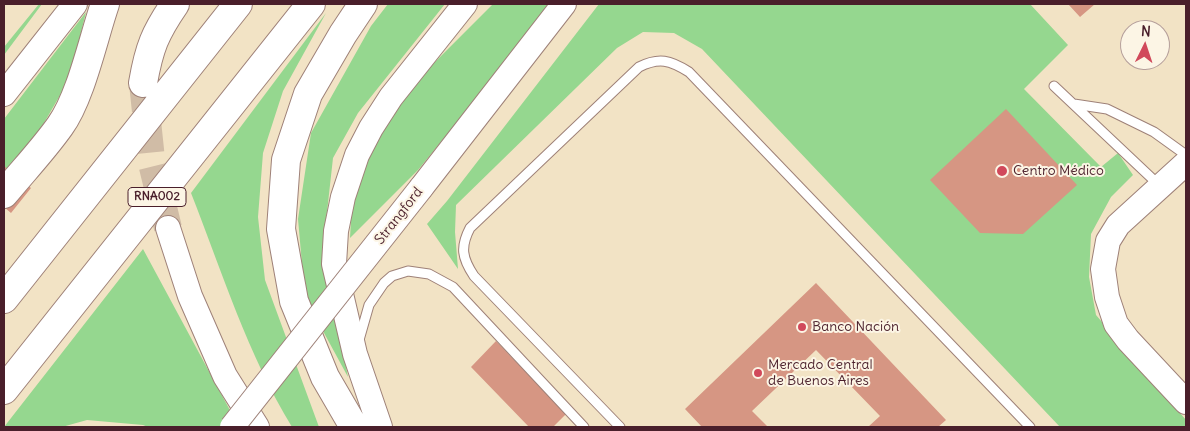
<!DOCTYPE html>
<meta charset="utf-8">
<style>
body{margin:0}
#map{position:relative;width:1190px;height:431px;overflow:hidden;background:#f2e3c5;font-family:Delius,sans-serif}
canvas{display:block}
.frame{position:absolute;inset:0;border:5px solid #4a1f2b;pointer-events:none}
.north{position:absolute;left:1120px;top:20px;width:50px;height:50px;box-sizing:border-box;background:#fcf5e5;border:1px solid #b59f9b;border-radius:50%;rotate:4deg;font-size:14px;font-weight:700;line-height:20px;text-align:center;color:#4a1f2b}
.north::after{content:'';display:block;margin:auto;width:18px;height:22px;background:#d1495b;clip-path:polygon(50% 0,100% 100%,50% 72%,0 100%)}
</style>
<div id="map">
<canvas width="1190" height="431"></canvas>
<div class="frame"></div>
<div class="north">N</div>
</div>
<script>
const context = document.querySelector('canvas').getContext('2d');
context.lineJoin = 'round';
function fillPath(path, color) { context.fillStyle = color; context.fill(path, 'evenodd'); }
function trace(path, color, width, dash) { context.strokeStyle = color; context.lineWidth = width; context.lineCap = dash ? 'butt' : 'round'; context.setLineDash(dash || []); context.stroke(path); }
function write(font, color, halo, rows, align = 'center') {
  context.font = font + ' Delius,sans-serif'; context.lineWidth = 4; context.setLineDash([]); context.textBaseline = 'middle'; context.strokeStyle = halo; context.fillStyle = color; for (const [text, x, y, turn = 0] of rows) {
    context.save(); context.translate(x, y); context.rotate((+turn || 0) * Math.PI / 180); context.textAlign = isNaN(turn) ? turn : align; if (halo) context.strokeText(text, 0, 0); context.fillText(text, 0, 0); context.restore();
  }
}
fillPath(new Path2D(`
 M39,4H42L4,55V47Z
 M388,4H445L358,113L333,158L323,248L348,377L305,298L298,219L311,133L371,26Z
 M493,4H553L418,170L350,238L352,202L364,156L401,96Z
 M599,4H1030L1068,45L1024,89L1101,167L1118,153L1133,175L1111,197L1091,234L1089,277L1096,315L1186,420V427H1060L702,49L674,33L643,32L617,48L456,205L455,232L458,269L427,224L447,201Z
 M86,12L70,78L22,161L4,184V119Z
 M326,13L283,91L263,153L258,217L265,280L319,427H292C248,355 222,272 191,193Z
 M143,249L239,427H148L143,425L87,420L62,427H4Z`), '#95d78f');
fillPath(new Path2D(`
 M1068,4H1095L1080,17Z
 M1006,109L1077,185L1023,234L980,233L930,180Z
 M4,166L31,188L11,213L4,207Z
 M816,283L946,420L938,427H868L880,416L816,350L752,411L768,427H702L685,409Z
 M496,341L566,414L553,427H529L471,367Z`), '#d69683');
trace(new Path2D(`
 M143,83L151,159L168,228`), '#d0bca6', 28, [28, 14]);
const service = new Path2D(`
 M1054,86L1160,186
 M1074,104L1107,109L1154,132L1186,155
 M359,340L369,305L384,283L392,276L408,271L429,274L453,287L584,427
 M620,427L474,276C462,258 460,247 470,228L639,67C659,57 670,60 689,72L1030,427`);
const tertiary = new Path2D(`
 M4,94L75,4
 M1186,163L1118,225L1108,241L1103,269L1107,297L1116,324L1128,340L1186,402
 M421,188L564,4
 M168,228L190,296L225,376L257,427
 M380,427L355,354L334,264L336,231L343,197L357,155L371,128L391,97L465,4`);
const motorway = new Path2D(`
 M143,83C149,48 155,33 175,4
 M4,194C22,172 43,150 60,126C81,97 93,39 105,4
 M4,299L238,4
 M4,390L311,4
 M356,427L350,420L325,377L294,301L281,229L286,160L308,94L343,34L363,4`);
trace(service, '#9e8178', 11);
trace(tertiary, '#9e8178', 26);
trace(motorway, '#9e8178', 30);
trace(service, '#fff', 9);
trace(tertiary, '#fff', 24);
trace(motorway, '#fff', 28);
const tertiaryBridge = new Path2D(`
 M232,427L421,188`);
trace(tertiaryBridge, '#9e8178', 26, []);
trace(tertiaryBridge, '#fff', 24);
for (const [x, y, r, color] of [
 [1002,171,6,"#d1495b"],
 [802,327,5,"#d1495b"],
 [758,373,5,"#d1495b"]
]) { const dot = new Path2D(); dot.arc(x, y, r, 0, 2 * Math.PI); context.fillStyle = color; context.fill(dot); trace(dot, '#fcf5e5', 2); }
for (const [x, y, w] of [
 [157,197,58]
]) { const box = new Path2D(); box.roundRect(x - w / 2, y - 9.5, w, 19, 4); context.fillStyle = '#fcf5e5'; context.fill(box); trace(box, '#4a1f2b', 1); }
write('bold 12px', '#4a1f2b', null, [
 ["RNA002",157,197]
]);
write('14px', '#4a1f2b', '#fcf5e5', [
 ["Centro Médico",1013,171],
 ["Banco Nación",812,327],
 ["Mercado Central",768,365],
 ["de Buenos Aires",768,381]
], 'left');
write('14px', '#4a1f2b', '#fcf5e5', [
 ["Strangford",399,216,-52]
]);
</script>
